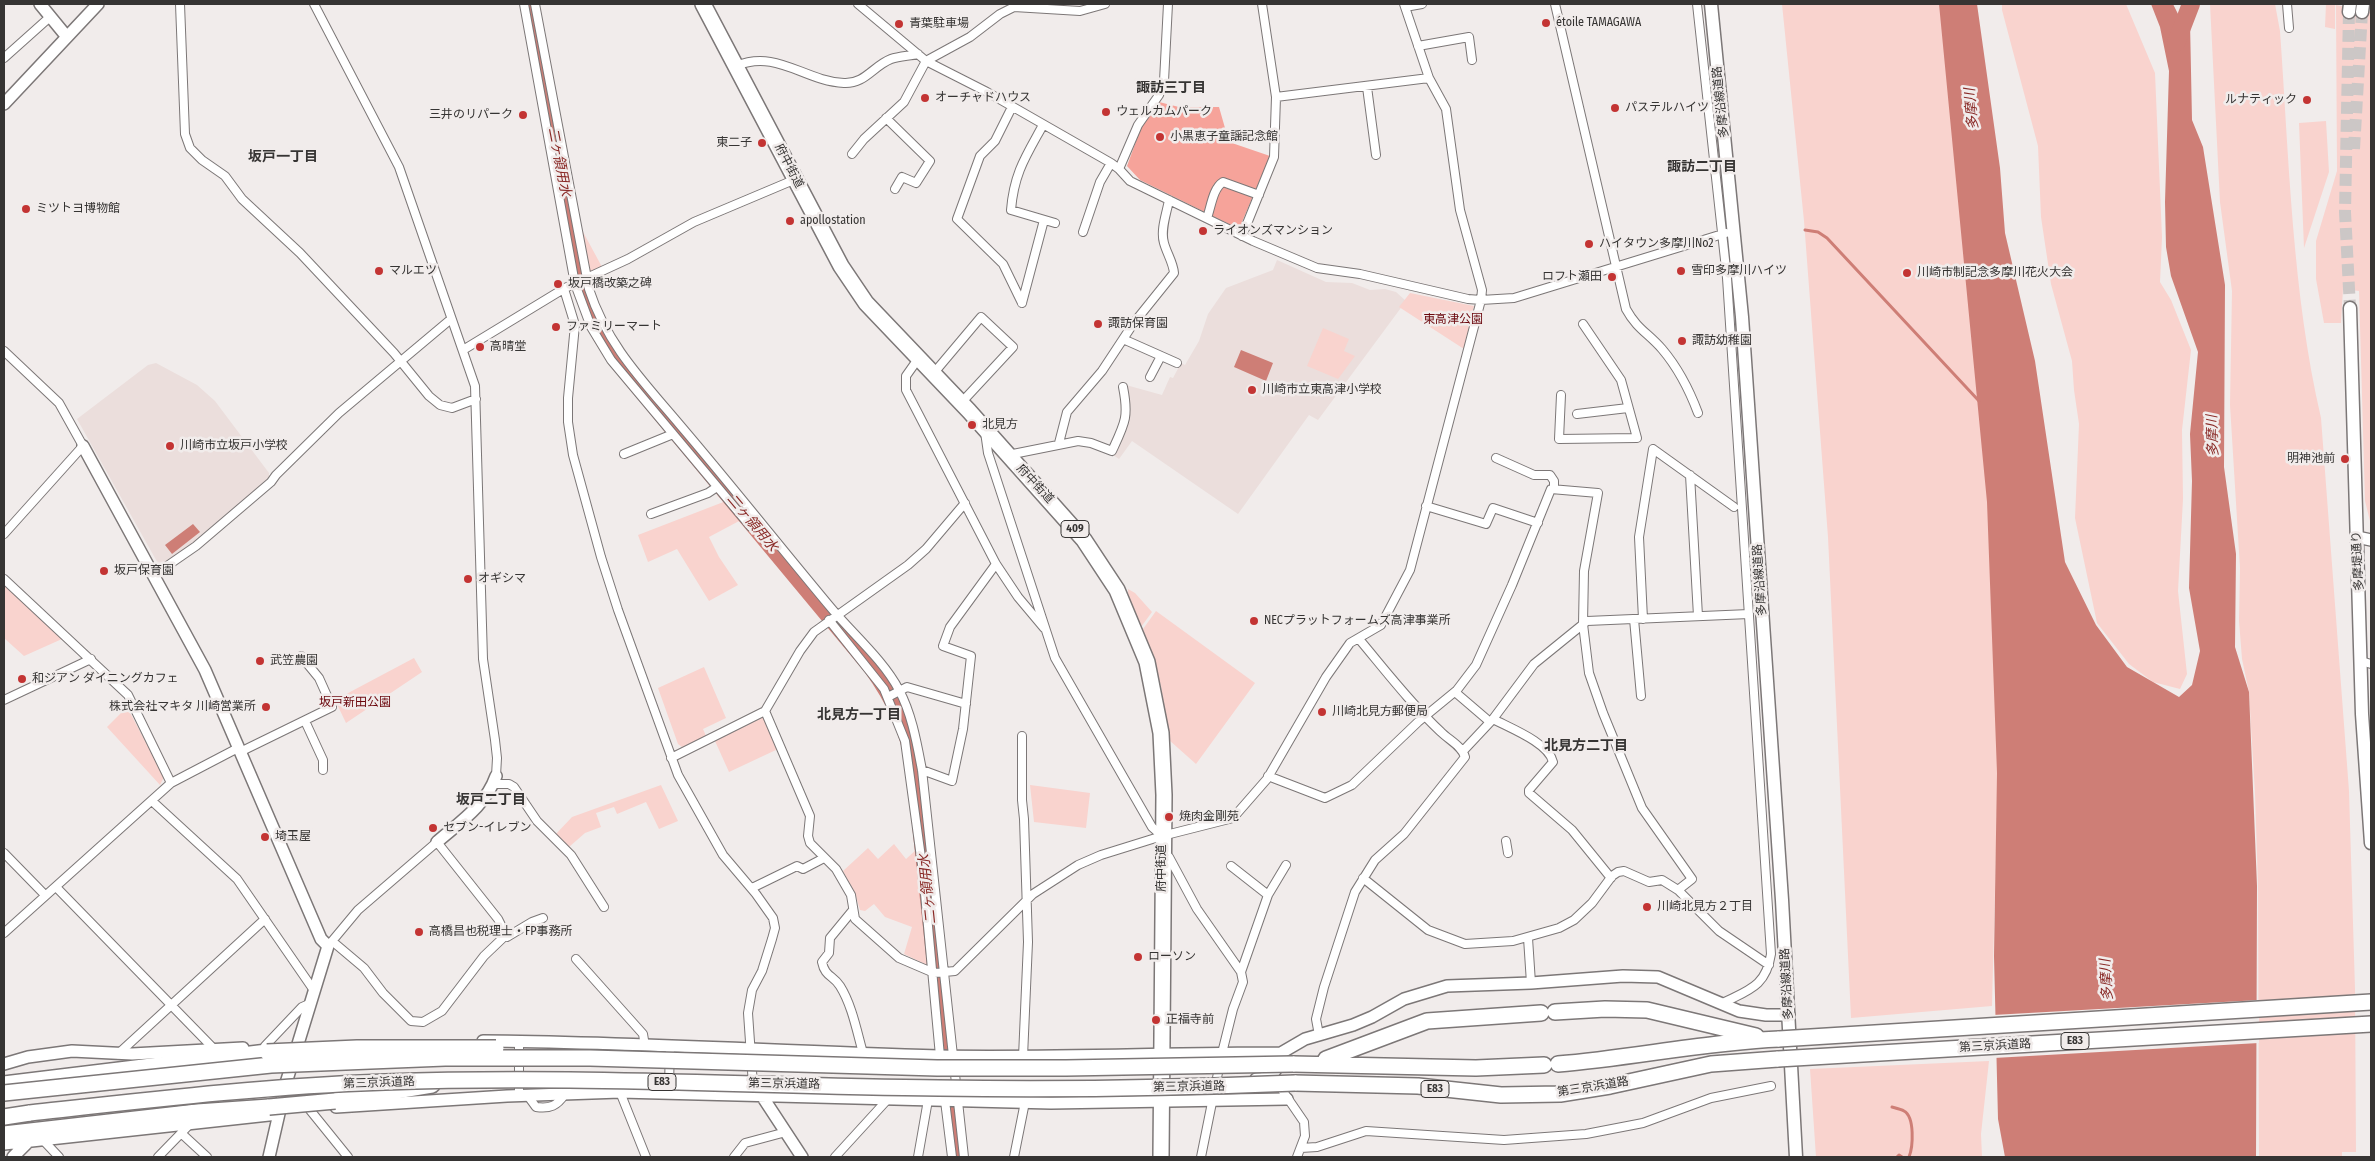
<!DOCTYPE html>
<meta charset="utf-8">
<style>
body{margin:0}
#map{position:relative;width:2375px;height:1161px;overflow:hidden;background:#f1eceb;font-family:"Fira Sans Condensed",sans-serif}
canvas{display:block}
.frame{position:absolute;inset:0;border:5px solid #363433;pointer-events:none}
</style>
<div id="map">
<canvas width="2375" height="1161"></canvas>
<div class="frame"></div>
</div>
<script>
const context = document.querySelector('canvas').getContext('2d');
context.lineJoin = 'round';
function fillPath(path, color) { context.fillStyle = color; context.fill(path, 'evenodd'); }
function trace(path, color, width, dash) { context.strokeStyle = color; context.lineWidth = width; context.lineCap = dash ? 'butt' : 'round'; context.setLineDash(dash || []); context.stroke(path); }
function write(font, color, halo, rows, align = 'center') {
  context.font = font + ' "Fira Sans Condensed","Noto Sans JP",sans-serif'; context.lineWidth = 5; context.setLineDash([]); context.textBaseline = 'middle'; context.strokeStyle = halo; context.fillStyle = color; for (const [text, x, y, turn = 0] of rows) {
    context.save(); context.translate(x, y); context.rotate((+turn || 0) * Math.PI / 180); context.textAlign = isNaN(turn) ? turn : align; if (halo) context.strokeText(text, 0, 0); context.fillText(text, 0, 0); context.restore();
  }
}
fillPath(new Path2D(`
 M1277,260L1326,282L1352,283L1370,290L1385,289L1396,292L1406,301L1318,420L1309,415L1238,514L1132,441L1119,459L1113,455L1130,410L1126,385L1162,395L1170,377L1173,378L1181,363L1185,365L1199,341L1208,314L1226,288L1273,270Z
 M156,363L197,385L215,401L269,473V479L198,539L160,567L77,419L148,365Z`), '#ebdedc');
fillPath(new Path2D(`
 M1782,4H1940L1988,500L1998,772L1992,1006L1851,1018L1828,537L1804,221Z
 M2002,4H2126L2155,73L2162,237L2160,282L2171,300L2191,350L2182,430L2183,499L2178,591L2187,674L2180,689L2153,682L2129,664L2097,623L2075,518L2079,424L2074,390L2072,361L2051,284L2041,217L2038,146L2002,10Z
 M2210,4H2275L2280,31C2289,158 2292,294 2321,418L2349,791L2355,989L2356,1152H2342V1157H2259L2258,885L2255,794L2249,692L2242,659L2239,621L2240,568L2230,405L2232,291L2220,202Z
 M2326,4H2335V29L2325,27Z
 M2336,5L2371,12V525L2365,501L2359,291L2343,289L2341,323H2324L2316,279V241L2337,171Z
 M2326,121L2329,172L2304,248L2299,123Z
 M582,230L602,267L589,273Z
 M1410,293L1474,306L1464,349L1399,307Z
 M1323,328L1349,339L1344,351L1355,356L1338,379L1307,366Z
 M726,501L741,520L709,537L719,557L738,585L709,601L677,549L648,562L638,535Z
 M4,585L62,639L24,656L4,638Z
 M1128,589L1135,593L1152,612L1141,627L1128,595Z
 M1156,611L1255,683L1196,764L1169,740L1161,686L1143,629Z
 M414,658L422,672L346,723L335,700Z
 M704,667L726,718L703,729L706,736L682,747L678,744L658,688Z
 M127,707L164,777L160,785L107,727Z
 M764,717L778,749L729,772L715,741Z
 M661,785L678,821L659,829L646,802L617,814L614,807L596,813L601,827L585,833L569,847L555,835L572,817Z
 M1030,785L1090,793L1086,828L1034,822Z
 M894,844L906,859L916,850L929,966L904,954L912,927L885,917L874,904L865,911L860,910L855,893L843,871L868,848L878,859Z
 M1989,1061L1981,1134L1982,1157H1816L1810,1069Z`), '#f9d3ce');
fillPath(new Path2D(`
 M1159,102L1179,107H1219L1229,142L1270,156L1239,229L1140,180L1127,166L1142,125Z`), '#f6a39a');
fillPath(new Path2D(`
 M1939,4H1977L2000,168L2005,233L2035,361L2065,562L2096,625L2127,667L2179,697L2192,685L2200,651L2189,588L2192,481L2190,434L2198,352L2171,276L2166,247L2165,202L2169,71L2160,27L2151,4H2173L2180,18L2190,22L2192,120L2203,147L2225,285L2224,467L2236,554L2235,647L2249,692L2257,886L2256,1157H2005L1998,1119L1994,956L1997,773L1987,502Z
 M1241,350L1273,363L1266,381L1234,367Z
 M193,524L200,532L172,554L165,545Z`), '#ce7e76');
fillPath(new Path2D(`
 M2259,1000V1043L1994,1058L1993,1015Z`), '#f1eceb');
trace(new Path2D(`
 M1805,230L1818,232L1827,238L1979,401
 M1892,1107C1896,1108 1901,1109 1904,1111C1915,1117 1913,1147 1909,1157
 M1897,1157L1899,1155L1902,1157`), '#ce7e76', 3);
trace(new Path2D(`
 M529,4L584,293L601,335L616,359L872,667C895,699 909,729 915,768L945,1049
 M2176,43L2191,4
 M951,1107L957,1157`), '#ce7e76', 18);
trace(new Path2D(`
 M2349,12L2345,212L2350,308
 M2354,149L2362,12`), '#ccc7c6', 12, [12, 6]);
const street = new Path2D(`
 M180,4L185,134L190,148L202,160L225,176L242,199L300,253L394,353L429,396L440,405L452,408L476,399
 M314,4L399,167L475,386L483,659L495,740L497,758L496,776
 M524,4L575,284L591,327L611,360L751,527
 M535,4L589,289C607,345 643,381 680,425C732,486 781,548 832,609C853,634 884,661 899,690C912,714 917,744 922,770L964,1157
 M858,4L926,61L987,92L1111,163L1119,169L1130,181L1253,241L1317,268L1360,274L1468,299L1481,300L1514,298L1726,233
 M1555,4L1626,309C1637,329 1648,333 1662,349C1679,369 1689,389 1698,413
 M1697,4L1727,278L1771,954C1766,987 1748,990 1721,1004
 M2287,4L2289,28
 M1405,7L1422,4
 M1418,46L1469,37L1472,60
 M4,58L51,16
 M736,66C777,49 804,81 844,83C865,84 873,66 891,59C899,56 909,56 918,54
 M1367,87L1376,155
 M1276,97L1429,78
 M1012,107L995,141L980,156L957,219L1003,264L1022,303
 M886,118L930,161L916,183L902,177L895,189
 M1043,125C1026,156 1014,173 1011,210L1055,223
 M852,154L864,139L904,102L926,61L970,37L1000,14L1014,7L1080,11L1105,4
 M1119,169L1138,125L1159,95L1164,81L1168,4
 M1207,218C1211,207 1213,188 1223,182L1259,195
 M1083,232L1100,182L1111,163
 M1242,236L1274,157L1276,97L1262,4
 M564,289L575,325L568,398V422L573,455L601,557L618,610L678,775L723,855L756,894L773,918L775,928L772,939L762,971L752,990L748,1013L753,1085
 M1022,303L1044,220
 M1123,339L1177,363
 M463,350L565,288L628,259L694,222L796,179
 M4,351L59,403L83,446L4,534
 M918,359L906,376V390L996,564L1018,597L1044,628
 M933,374L981,317L1013,347L961,403
 M1150,377L1161,356
 M1561,395L1559,439L1637,438L1621,380L1583,324
 M1577,414L1628,408
 M985,432L988,453L1055,658L1152,827L1162,836
 M1059,443L1067,412L1102,371L1133,324L1174,273C1173,262 1167,254 1164,243C1160,230 1167,212 1169,200
 M624,454L673,434
 M1008,455L1078,441L1091,443L1112,451C1125,423 1129,417 1123,387
 M1496,458L1534,475H1550L1554,481V489
 M1690,475L1698,616
 M1426,506L1486,524L1493,508L1538,523
 M651,514L708,493L717,487
 M154,575L196,546L271,482L276,475L339,413L451,319
 M4,579L128,695L171,783
 M1634,619L1641,696
 M1643,619L1639,537L1653,449L1734,507
 M829,620L884,689L905,741L923,872L940,1056
 M2361,661L2371,664
 M1455,692L1490,722
 M888,697L907,687L966,704
 M4,700L91,659
 M765,711L810,816L808,836L810,843L836,869L851,895L855,919L899,958L934,973L955,971L1033,894L1078,865L1101,855L1162,836L1233,818L1267,779L1326,677L1350,643L1381,625L1410,570L1481,300L1482,290L1460,210L1446,109L1429,78L1404,4
 M1493,719C1510,728 1549,743 1553,762L1529,790V793L1572,830L1611,878
 M305,721L323,760V770
 M1022,736V800L1024,819L1028,942L1023,1057
 M1463,751L1493,719L1534,664L1587,621L1749,614
 M240,752L332,707L319,678L301,656
 M671,758L765,711L800,651L814,632L908,565L926,549L965,503
 M922,770L952,781L963,729L971,656L943,646L950,627L996,564
 M1268,776L1325,798L1352,785L1418,722L1457,690L1476,665L1512,585L1551,489L1598,493L1584,571L1583,624L1589,673L1603,713L1642,808L1692,879L1678,890L1719,931L1769,965
 M493,784H509L514,787L537,821L571,855L604,907
 M152,801L237,879L313,989
 M1506,841L1508,853
 M4,853L45,895
 M1165,856L1169,857L1197,909L1241,972L1243,982L1233,1009L1222,1053L1201,1157
 M1231,866L1268,895
 M1363,878L1428,930L1465,944L1513,941L1559,928L1574,920L1592,903L1612,876L1618,872L1624,871L1649,882L1662,880L1678,890
 M56,887L215,1050
 M752,888L797,866L803,869L824,858
 M853,910L830,938L829,953L822,962C825,977 833,975 840,986C852,1005 857,1032 863,1053
 M4,933L171,783L238,748
 M1528,938L1531,983
 M332,941L364,968L383,993L411,1021L423,1022L442,1011L484,956L506,935
 M328,946L358,910L437,842L498,919L507,937L532,922L543,918
 M576,959L643,1034L645,1046
 M1241,972L1268,895L1286,865
 M1319,1035L1316,1019L1324,987L1355,892L1375,860L1404,834L1465,757C1462,746 1449,740 1441,732C1411,704 1385,670 1359,639
 M265,1046L302,1007L309,1004
 M118,1054L265,919
 M1278,1084L1304,1122L1305,1136L1297,1157
 M669,1085L670,1047
 M620,1092L646,1157
 M519,1096V1041
 M528,1096L536,1107C550,1109 557,1106 565,1094
 M945,1101L952,1157
 M310,1110L348,1157
 M181,1133L207,1157
 M42,1139L59,1157
 M1301,1148L1317,1147L1366,1131L1504,1140L1586,1134L1643,1123L1711,1098L1771,1086
 M158,1157L191,1123
 M734,1157L745,1143L786,1132
 M835,1157L888,1099
 M918,1157L928,1100
 M1014,1157L1025,1102`);
const secondary = new Path2D(`
 M40,4L67,37
 M4,104L98,4
 M83,446L205,670L321,939L328,946L286,1083L269,1157
 M2357,537L2371,540
 M437,842C460,822 486,805 496,776
 M483,1041C636,1042 787,1052 939,1056C1053,1058 1166,1053 1280,1053
 M4,1064L28,1057L72,1051L132,1054L243,1048
 M1262,1064L1305,1039L1353,1025L1372,1017L1404,999L1447,986L1531,983L1623,976L1658,977L1739,1011L1766,1015H1789
 M1256,1079C1272,1079 1275,1073 1281,1059
 M762,1096L802,1157
 M336,1107L507,1096L620,1092L1051,1103L1287,1099
 M4,1144L278,1114
 M13,1157L29,1141`);
const primary = new Path2D(`
 M1711,4L1742,317L1782,900L1796,1157
 M2349,12L2350,4
 M2362,12L2363,4
 M2350,308L2362,714L2371,843`);
const highway = new Path2D(`
 M703,4L841,266L866,303L969,411L1084,540L1117,590L1147,662L1161,733L1164,795L1161,1157
 M1555,1012L1605,1009L1647,1010L1756,1036
 M1326,1059L1427,1021L1541,1013
 M1293,1064L1476,1068L1544,1065
 M1558,1064C1632,1058 1705,1042 1779,1039
 M1295,1083L1418,1086L1501,1095L1560,1094L1610,1086L1711,1064L1778,1059
 M4,1084L267,1052
 M335,1101L432,1085
 M4,1117L30,1113
 M4,1134L197,1112L269,1107`);
trace(street, '#7c7777', 10);
trace(secondary, '#7c7777', 14);
trace(primary, '#7c7777', 15);
trace(highway, '#7c7777', 18);
trace(street, '#fff', 8);
trace(secondary, '#fff', 11);
trace(primary, '#fff', 12);
trace(highway, '#fff', 15);
const highwayBridge = new Path2D(`
 M1779,1039L2371,1002
 M267,1052L357,1048H496
 M1778,1059L2371,1024
 M4,1093L271,1065L445,1058H590L937,1068H1066L1293,1064
 M269,1107L335,1101
 M30,1113C148,1100 266,1086 385,1082C569,1075 754,1086 939,1088C1057,1090 1176,1088 1295,1083`);
trace(highwayBridge, '#7c7777', 18, []);
trace(highwayBridge, '#fff', 15);
for (const [x, y, r, color] of [
 [1546,23,5,"#c33433"],
 [899,24,5,"#c33433"],
 [925,98,5,"#c33433"],
 [2307,100,5,"#c33433"],
 [1615,108,5,"#c33433"],
 [1106,112,5,"#c33433"],
 [523,115,5,"#c33433"],
 [1160,137,5,"#c33433"],
 [762,143,5,"#c33433"],
 [26,209,5,"#c33433"],
 [790,221,5,"#c33433"],
 [1203,231,5,"#c33433"],
 [1589,244,5,"#c33433"],
 [379,271,5,"#c33433"],
 [1681,271,5,"#c33433"],
 [1907,273,5,"#c33433"],
 [1612,277,5,"#c33433"],
 [558,284,5,"#c33433"],
 [1098,324,5,"#c33433"],
 [556,327,5,"#c33433"],
 [1682,341,5,"#c33433"],
 [480,347,5,"#c33433"],
 [1252,390,5,"#c33433"],
 [972,425,5,"#c33433"],
 [170,446,5,"#c33433"],
 [2345,459,5,"#c33433"],
 [104,571,5,"#c33433"],
 [468,579,5,"#c33433"],
 [1254,621,5,"#c33433"],
 [260,661,5,"#c33433"],
 [22,679,5,"#c33433"],
 [266,707,5,"#c33433"],
 [1322,712,5,"#c33433"],
 [1169,817,5,"#c33433"],
 [433,828,5,"#c33433"],
 [265,837,5,"#c33433"],
 [1647,907,5,"#c33433"],
 [419,932,5,"#c33433"],
 [1138,957,5,"#c33433"],
 [1156,1020,5,"#c33433"]
]) { const dot = new Path2D(); dot.arc(x, y, r, 0, 2 * Math.PI); context.fillStyle = color; context.fill(dot); trace(dot, '#f1eceb', 2); }
for (const [x, y, w] of [
 [1075,529,28],
 [2075,1041,28],
 [662,1082,28],
 [1435,1089,28]
]) { const box = new Path2D(); box.roundRect(x - w / 2, y - 8.5, w, 17, 4); context.fillStyle = '#f1eceb'; context.fill(box); trace(box, '#363433', 1); }
write('bold 11px', '#363433', null, [
 ["409",1075,529],
 ["E83",2075,1041],
 ["E83",662,1082],
 ["E83",1435,1089]
]);
write('12px', '#363433', '#f1eceb', [
 ["étoile TAMAGAWA",1556,23],
 ["青葉駐車場",909,24],
 ["オーチャドハウス",935,98],
 ["ルナティック",2297,100,"right"],
 ["パステルハイツ",1625,108],
 ["ウェルカムパーク",1116,112],
 ["三井のリパーク",513,115,"right"],
 ["小黒恵子童謡記念館",1170,137],
 ["東二子",752,143,"right"],
 ["ミツトヨ博物館",36,209],
 ["apollostation",800,221],
 ["ライオンズマンション",1213,231],
 ["ハイタウン多摩川No2",1599,244],
 ["マルエツ",389,271],
 ["雪印多摩川ハイツ",1691,271],
 ["川崎市制記念多摩川花火大会",1917,273],
 ["ロフト瀬田",1602,277,"right"],
 ["坂戸橋改築之碑",568,284],
 ["諏訪保育園",1108,324],
 ["ファミリーマート",566,327],
 ["諏訪幼稚園",1692,341],
 ["高晴堂",490,347],
 ["川崎市立東高津小学校",1262,390],
 ["北見方",982,425],
 ["川崎市立坂戸小学校",180,446],
 ["明神池前",2335,459,"right"],
 ["坂戸保育園",114,571],
 ["オギシマ",478,579],
 ["NECプラットフォームズ高津事業所",1264,621],
 ["武笠農園",270,661],
 ["和ジアン ダイニングカフェ",32,679],
 ["株式会社マキタ 川崎営業所",256,707,"right"],
 ["川崎北見方郵便局",1332,712],
 ["焼肉金剛苑",1179,817],
 ["セブン-イレブン",443,828],
 ["埼玉屋",275,837],
 ["川崎北見方２丁目",1657,907],
 ["高橋昌也税理士・FP事務所",429,932],
 ["ローソン",1148,957],
 ["正福寺前",1166,1020]
], 'left');
write('12px', '#363433', '#f1eceb', [
 ["多摩沿線道路",1721,102,-96],
 ["府中街道",789,166,63],
 ["府中街道",1035,484,47],
 ["多摩堤通り",2358,561,-93],
 ["多摩沿線道路",1760,580,-94],
 ["府中街道",1162,868,-90],
 ["多摩沿線道路",1787,984,-93],
 ["第三京浜道路",1995,1046,-3],
 ["第三京浜道路",379,1083,-2],
 ["第三京浜道路",784,1084,1],
 ["第三京浜道路",1189,1087,-1],
 ["第三京浜道路",1593,1087,-9]
]);
write('12px', '#6b070d', '#f1eceb', [
 ["東高津公園",1453,320],
 ["坂戸新田公園",355,703]
]);
write('bold 14px', '#363433', '#f1eceb', [
 ["諏訪三丁目",1171,88],
 ["坂戸一丁目",283,157],
 ["諏訪二丁目",1702,167],
 ["北見方一丁目",859,715],
 ["北見方二丁目",1586,746],
 ["坂戸二丁目",491,800]
]);
write('italic 14px', '#892926', '#f1eceb', [
 ["多摩川",1972,109,-95],
 ["二ヶ領用水",559,162,79],
 ["多摩川",2213,436,-92],
 ["二ヶ領用水",752,523,50],
 ["二ヶ領用水",928,889,-96],
 ["多摩川",2107,980,-94]
]);
</script>
